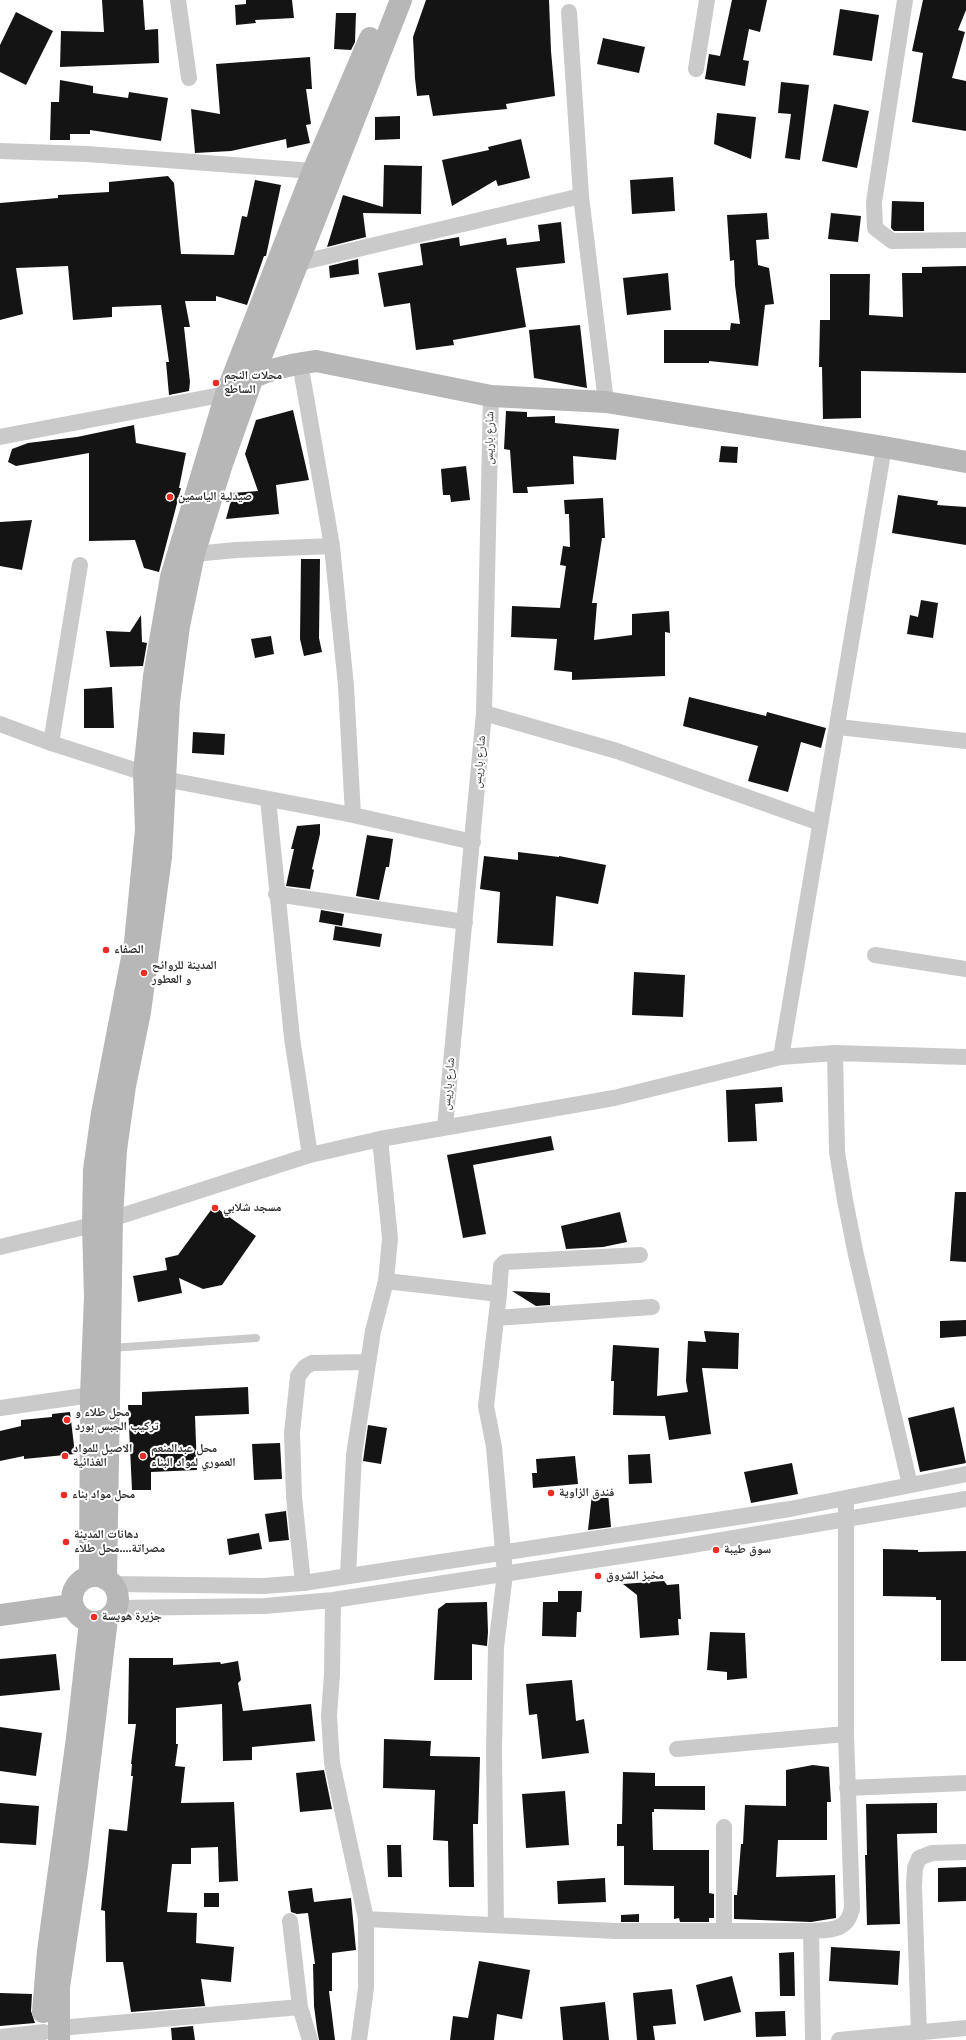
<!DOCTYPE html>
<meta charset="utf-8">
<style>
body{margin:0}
canvas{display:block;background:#fff}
</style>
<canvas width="966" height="2040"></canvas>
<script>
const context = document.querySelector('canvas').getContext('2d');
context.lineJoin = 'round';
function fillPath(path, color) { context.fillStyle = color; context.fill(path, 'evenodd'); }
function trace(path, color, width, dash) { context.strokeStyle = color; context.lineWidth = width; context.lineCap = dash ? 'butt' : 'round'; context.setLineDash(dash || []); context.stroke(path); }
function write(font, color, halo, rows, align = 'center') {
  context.font = font + ' "Nunito Sans","Noto Naskh Arabic",sans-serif'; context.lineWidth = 4; context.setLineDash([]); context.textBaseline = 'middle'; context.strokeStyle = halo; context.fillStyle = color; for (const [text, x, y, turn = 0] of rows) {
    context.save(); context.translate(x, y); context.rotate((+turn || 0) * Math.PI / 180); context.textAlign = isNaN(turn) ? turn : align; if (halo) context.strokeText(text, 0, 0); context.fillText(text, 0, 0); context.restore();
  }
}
fillPath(new Path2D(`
 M102,0H143L145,30L158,29L159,63L60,67L61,31L104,32Z
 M246,0H292L294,18L255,20L256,23L236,25L235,5L246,4Z
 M426,0H549L551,51L555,96L506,104L507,109L433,116L429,95L417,96L415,78L413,37Z
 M732,0H767L760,32L749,29L743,60L749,61L745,86L705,79L709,54L720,56Z
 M923,0H966V10L958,30L965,32L952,78L966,81V131L912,122L923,53L912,51Z
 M840,9L879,15L872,61L833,55Z
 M16,12L53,31L26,85L0,72V45Z
 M336,13H356L355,42L351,50L334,49Z
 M603,38L645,47L639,73L597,64Z
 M310,57L312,89H306L311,124L306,125L310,143L287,148L286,139L231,151L195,153L191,109L220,114L216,64Z
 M60,80L93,86V93L128,98L129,92L168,98L161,141L90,130V134H70V140H50L51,102H59Z
 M781,82L809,85L800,160L785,158L791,114L778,113Z
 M834,104L869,111L857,168L822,161Z
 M717,113L756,117L751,159L714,144Z
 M400,116V139L375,140V117Z
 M521,139L530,178L498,186L496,180L452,206L442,160L489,150L488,147Z
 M384,165L422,166L421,214L363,213L366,237L327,247L343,195L383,207Z
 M168,176L174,183L181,254L234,255L242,216L247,217L255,180L281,185L266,256H264L247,305L216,296V301H185L190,327H184L190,382L189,391L169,395L166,362H169L161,305L112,307V317L73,320L68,266L16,268L23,314L0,320V203L58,198V195L109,192V182Z
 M673,177L675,211L632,214L630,180Z
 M892,201L924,202V231H894L891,228Z
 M767,213L769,239L756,240L758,265L769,268L774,304L765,305L758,366L709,361V363H664V330H730L731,323L740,324L735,285L734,260L730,261L727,215Z
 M831,213L861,216L858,242L828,239Z
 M561,222L565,263L516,268L526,327L453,340L454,345L416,350L410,303L384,307L378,273L423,265L420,244L459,237L460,246L506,238L507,245L540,241L538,225Z
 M358,259L359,274L330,278L329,266Z
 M966,266V373L861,371V418L823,419L822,367H819L820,320H830V274H870L869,315L903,317L902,273H922V267Z
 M668,273L671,310L627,315L623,278Z
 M580,325L587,388L534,378L529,330Z
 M293,410L309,480L276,485L279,514L226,519L233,493L258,491L245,454L256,420Z
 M506,411L527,412V417L555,416V423L619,429L616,460L573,456L574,484L527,487L528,493H513L510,450L504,449Z
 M134,425L136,443L186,453L179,488H181L159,572L144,568L135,540L89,541V453L16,466L8,462L12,449L28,443L77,437Z
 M721,446L738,447L737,463L719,462Z
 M466,466L470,500L451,502L450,495H443L441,469Z
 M898,495L938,501L937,505L966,507V545L892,533Z
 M603,498L605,538H602L592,603H597L594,640L632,635V614L669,611L670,633L665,632V676L572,680V672L554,670L557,639L511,637L512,606L560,608L566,566L560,565L563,546L570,547L569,514H565L564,500Z
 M32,520L22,570L0,566V522Z
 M301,559H320L319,638L322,652L304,656L300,639Z
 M921,600L938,603L933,638L907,634L910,615L918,617Z
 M141,615L142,642L147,643L143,666L110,667L106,631L130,632Z
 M271,636L274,654L255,658L251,639Z
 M112,687L114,728H84V689Z
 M689,697L766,716L767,712L826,728L821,748L801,742L788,792L748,781L758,746L683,726Z
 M193,732L225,734L224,755L192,753Z
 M320,824V834L312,869L314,870L310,889L286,886L294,849H291L297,826Z
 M367,835L393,839L389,867H386L379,900L356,896Z
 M518,852L559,857V856L606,865L598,904L556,896L553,946L497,943L500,892L480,889L484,856L518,860Z
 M321,910L344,914L342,926L319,922Z
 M335,926L382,934L380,947L333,940Z
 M634,972L685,975L683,1017L632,1015Z
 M782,1087L783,1102L755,1104L757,1141L728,1142L726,1090Z
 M551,1136L554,1150L473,1165L486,1234L463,1238L447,1155Z
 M955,1192H966V1262L950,1261Z
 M218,1209L256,1236L222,1285L203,1289L179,1278L182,1293L138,1302L133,1276L167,1270L165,1258L178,1255L211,1210Z
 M620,1212L627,1242L603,1247L566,1249L561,1226Z
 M512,1291L550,1293V1305L536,1306Z
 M966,1320V1336L940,1338V1321Z
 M704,1331L739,1333L738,1369L702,1368L711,1434L669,1440L665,1416L613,1415L614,1381H611L613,1345L659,1348L657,1396L688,1392L686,1381L688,1341L706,1342Z
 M248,1387L249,1414L195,1416L197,1470L151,1472V1490H132L128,1405H142V1392Z
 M954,1407L966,1463L920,1472L908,1418Z
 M70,1412L75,1454L24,1459V1456L0,1461V1431L21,1426V1420L52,1417V1414Z
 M368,1425L387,1428L381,1464L363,1461Z
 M280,1443L282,1479L254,1480L252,1444Z
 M650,1454L652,1483L629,1484L628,1455Z
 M575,1456L578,1484L533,1488L532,1473H537L536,1459Z
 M792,1463L798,1494L751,1503L744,1472Z
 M608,1493L611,1527L588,1530L592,1494Z
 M286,1511L289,1540L269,1542L265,1514Z
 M259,1533L262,1549L229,1555L227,1539Z
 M883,1549L918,1550V1552L966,1551V1661H941V1600H936V1597L883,1596Z
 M664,1581L667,1585L679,1584L681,1619H678L679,1635L640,1638L637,1595L623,1584Z
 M558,1591H582L581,1612H577L576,1637L542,1636L543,1602H558Z
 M487,1602L488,1632L487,1646L472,1644V1680H434L438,1609L446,1603Z
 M710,1632L745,1633L747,1678L727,1680V1672L707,1670Z
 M56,1654L60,1690L0,1696V1659Z
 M129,1658H173V1665L220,1662L221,1664L238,1661L241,1680L238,1683L243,1711L311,1704L315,1741L252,1747V1760L223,1761L222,1704L176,1708V1744H178L175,1766L185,1767L181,1803L234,1802L238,1881L219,1882L218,1847L191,1848V1864H172L167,1912L197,1913L196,1943L234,1947L231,1982L201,1979L205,2006L131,2012L123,1962H106L105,1911L101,1910L109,1829L127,1831L133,1776H131L132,1764H131L136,1724H128Z
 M572,1680L576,1721L584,1719L589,1753L542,1759L537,1714L529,1715L526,1684Z
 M0,1727L42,1733L36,1776L0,1771Z
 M384,1739L431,1741L430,1756L480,1757L478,1824H473L474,1887H449L448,1841L433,1840L435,1790L383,1788Z
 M813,1765L829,1767L831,1802H827V1840H778L776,1877L835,1875L836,1918L811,1922L734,1919V1895H737L741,1844H743L745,1805L786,1806V1770Z
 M324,1770L332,1809L300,1812L296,1773Z
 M623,1772L655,1773V1786H705V1810L654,1809V1812H652L653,1850H709V1893L714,1894V1918H709V1922H680L679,1918L674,1919V1886L624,1885V1846H617V1824H622Z
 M565,1791L569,1845L526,1848L522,1794Z
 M0,1803L39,1806L36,1845L0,1843Z
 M937,1803V1833L897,1834L900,1924L867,1925L865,1855H867L866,1804Z
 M387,1845H401L402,1877H388Z
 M966,1867V1901L938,1902V1868Z
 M605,1878L606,1902L558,1904L557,1881Z
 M312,1888L314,1902L351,1898L356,1950L332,1953V1991H329L335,2040H319L317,2029L314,2006L313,1964H315L308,1913L297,1914L291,1912L288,1891Z
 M204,1893H219V1907H204Z
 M639,1914V1922H621V1915Z
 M831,1947L900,1951L898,1985L829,1981Z
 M794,1952L795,1996H780L779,1953Z
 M479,1961L530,1970L522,2019L497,2014L494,2040H450L453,2016L468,2018Z
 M732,1976L741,2012L704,2021L696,1985Z
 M672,1989L676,2024L653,2026L655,2040H637L633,1993Z
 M0,1993L32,1994L31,2011L35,2023L0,2026Z
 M605,2002L609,2040H563L560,2007Z
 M785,2011L786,2036L756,2037L755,2012Z
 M193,2026L195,2040H172L171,2028Z`), '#141414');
trace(new Path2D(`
 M111,1348L256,1338`), '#cacaca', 8);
trace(new Path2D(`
 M178,0L189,78
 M905,0L874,202L875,228L892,241L966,240
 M569,12L581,196L606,402
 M696,69L707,0
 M0,151L87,154L313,171
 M299,263L581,196
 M300,363L332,546L346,686L353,815
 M0,437L226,394
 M194,554L236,550L332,546
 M484,713L617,751L820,823
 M0,724L51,743L144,773
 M838,727L966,741
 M51,743L80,565
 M164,779L353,815L473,842
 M268,799L292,1038L310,1155
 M276,894L465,922
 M875,955L966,969
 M835,1053L837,1152L845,1200L856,1255L910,1485
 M781,1057L884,447
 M445,1127L484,713L491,396
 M0,1247L93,1225L310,1155L380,1139L614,1098L781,1057L835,1053L966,1057
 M386,1281L499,1294L486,1406L494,1447L505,1574L496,1647L494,1750L496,1925
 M499,1294L501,1266L505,1262L640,1255
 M496,1318L652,1307
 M0,1408L91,1395
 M348,1575L354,1455L373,1331L386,1281L390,1238L380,1139
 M303,1583L294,1497L292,1433L298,1376L305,1367L312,1363L368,1362
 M113,1584L264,1586L303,1583L790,1509L966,1474
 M333,1600L332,1674L329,1716L332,1763L366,1919V1988L359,2040
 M117,1608L265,1606L333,1600L680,1547L966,1499
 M677,1749L846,1734
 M847,1788L966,1783
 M724,1827V1931
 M366,1919L616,1931H811C831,1930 848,1931 852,1908L846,1734V1498
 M811,1931L813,2040
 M300,2007L310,2040
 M59,2028L300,2007L290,1921
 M919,2034L914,1885L915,1868L919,1858L932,1853L966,1852
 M0,2037L44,2032
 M839,2040L966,2028`), '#cacaca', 16);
trace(new Path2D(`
 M245,382C265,369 294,364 316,361L491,396L606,402L884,447L966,462
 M72 1599a23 23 0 1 1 46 0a23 23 0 1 1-46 0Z
 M90,1576L91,1395L95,1297L93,1225L94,1170L102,1113L135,942L146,830L144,773L154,676L171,577L226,394L313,171L370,38
 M106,1579L112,1218L116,1150L125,1086L140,1012L161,857L169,702L179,626L194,554L222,464L253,377L401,0
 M0,1615L72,1605
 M43,2012L48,1951L77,1738L90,1622
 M59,2040V1987L77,1866L107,1619`), '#b7b7b7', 22);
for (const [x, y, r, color] of [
 [216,383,4,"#ee2c25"],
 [170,497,4,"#ee2c25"],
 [106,950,4,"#ee2c25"],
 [144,973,4,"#ee2c25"],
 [215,1208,4,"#ee2c25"],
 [67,1420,4,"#ee2c25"],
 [65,1456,4,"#ee2c25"],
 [143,1456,4,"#ee2c25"],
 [551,1493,4,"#ee2c25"],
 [64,1495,4,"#ee2c25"],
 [66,1542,4,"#ee2c25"],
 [716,1550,4,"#ee2c25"],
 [598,1576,4,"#ee2c25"],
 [94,1617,4,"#ee2c25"]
]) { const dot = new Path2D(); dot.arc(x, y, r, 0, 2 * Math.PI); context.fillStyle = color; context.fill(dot); trace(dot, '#fff', 1.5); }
write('bold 12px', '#2d2d2d', '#fff', [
 ["محلات النجم",224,376],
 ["الساطع",224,390],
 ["صيدلية الياسمين",178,497],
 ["الصفاء",114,950],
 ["المدينة للروائح",152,966],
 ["و العطور",152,980],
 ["مسجد شلابي",223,1208],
 ["محل طلاء و",75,1413],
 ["تركيب الجبس بورد",75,1427],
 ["الاصيل للمواد",73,1449],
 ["الغذائية",73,1463],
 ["محل عبدالمنعم",151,1449],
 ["العموري لمواد البناء",151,1463],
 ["فندق الزاوية",559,1493],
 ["محل مواد بناء",72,1495],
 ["دهانات المدينة",74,1535],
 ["مصراتة....محل طلاء",74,1549],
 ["سوق طيبة",724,1550],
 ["مخبز الشروق",606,1576],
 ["جزيرة هويسة",102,1617]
], 'left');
write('12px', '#2d2d2d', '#fff', [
 ["شارع باريس",490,438,-89],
 ["شارع باريس",480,762,-85],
 ["شارع باريس",449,1084,-85]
]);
</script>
